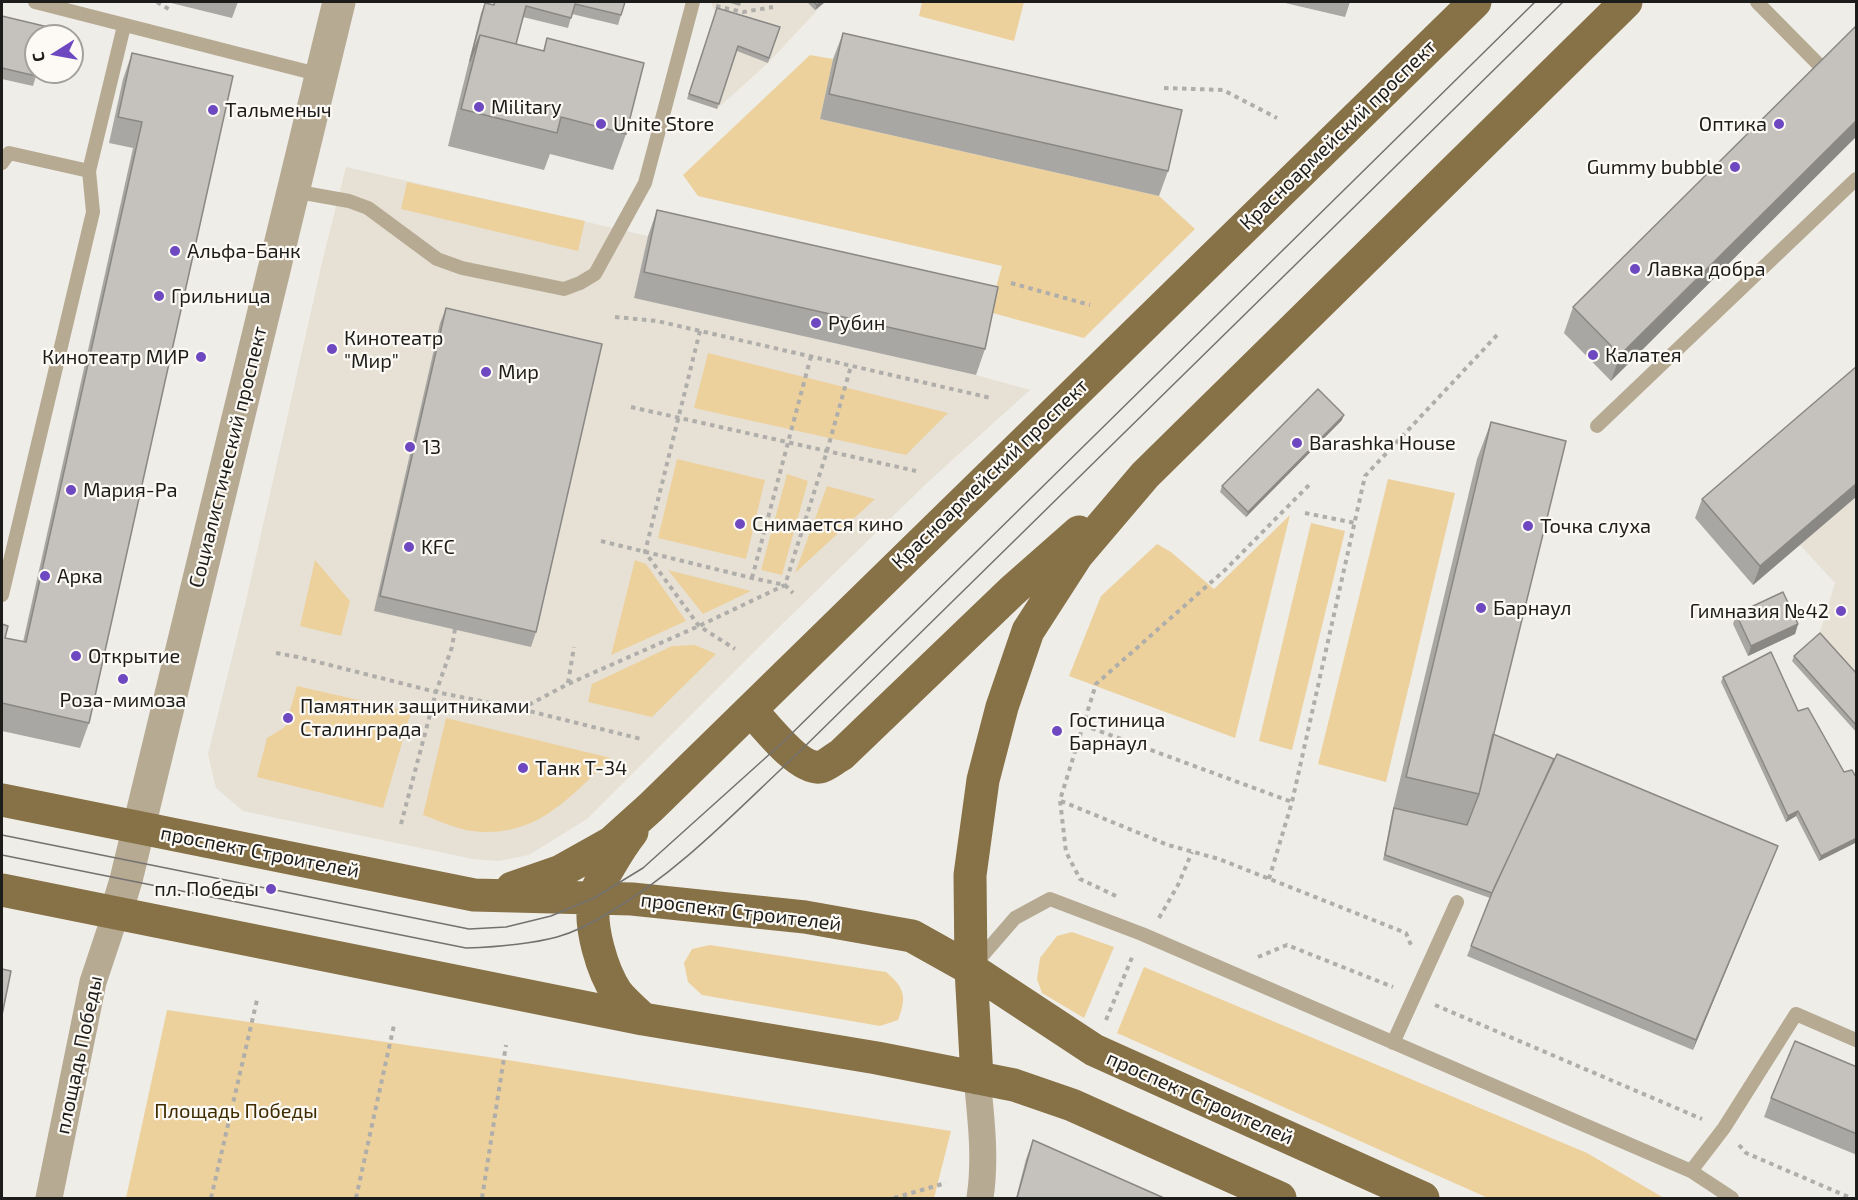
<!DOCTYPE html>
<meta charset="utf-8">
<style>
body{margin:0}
#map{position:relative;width:1858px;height:1200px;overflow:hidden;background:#efede8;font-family:"Exo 2",sans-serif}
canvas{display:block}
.frame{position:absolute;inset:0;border:3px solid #1c1c1a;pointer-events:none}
.north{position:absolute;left:24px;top:24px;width:60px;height:60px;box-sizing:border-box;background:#fdfaf5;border:2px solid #a3a19d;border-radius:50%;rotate:259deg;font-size:16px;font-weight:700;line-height:24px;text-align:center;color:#1c1c1a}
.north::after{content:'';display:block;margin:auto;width:21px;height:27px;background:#6e48c1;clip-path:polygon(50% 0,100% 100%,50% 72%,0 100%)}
</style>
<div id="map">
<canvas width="1858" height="1200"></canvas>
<div class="frame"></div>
<div class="north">С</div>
</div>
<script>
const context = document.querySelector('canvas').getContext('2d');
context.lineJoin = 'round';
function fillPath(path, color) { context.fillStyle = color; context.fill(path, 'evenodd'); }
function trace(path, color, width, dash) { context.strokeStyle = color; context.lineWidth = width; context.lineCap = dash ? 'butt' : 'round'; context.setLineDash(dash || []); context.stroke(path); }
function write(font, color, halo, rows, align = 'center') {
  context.font = font + ' "Exo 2",sans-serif'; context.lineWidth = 4.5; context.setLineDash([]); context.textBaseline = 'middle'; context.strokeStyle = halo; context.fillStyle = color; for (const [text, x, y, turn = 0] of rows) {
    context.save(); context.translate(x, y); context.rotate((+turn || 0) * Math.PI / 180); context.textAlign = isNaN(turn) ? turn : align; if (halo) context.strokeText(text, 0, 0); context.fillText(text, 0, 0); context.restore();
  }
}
fillPath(new Path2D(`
 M711,2H825L768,63L717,109L687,99L715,13Z
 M346,167L648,236L635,298L976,375L1030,390L928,482L766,640L587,819L529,855L499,861L473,859L243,811L216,788L208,754L245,605L323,258Z
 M1856,496V681L1818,638L1835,583L1800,545Z`), '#e7e1d5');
fillPath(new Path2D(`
 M922,2H1024L1014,41L919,16Z
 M810,55L833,59L820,119L1159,196L1195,229L1084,338L989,312L1002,266L698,196L683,175Z
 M407,182L585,221L578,251L401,209Z
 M708,353L948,413L906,455L694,408Z
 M677,459L765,480L746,559L658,538Z
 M787,474L808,481L782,575L761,570Z
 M1388,479L1455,493L1386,782L1318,764Z
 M827,486L875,499L795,573Z
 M1290,515L1235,738L1069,676L1101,596L1157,544L1171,552L1214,589Z
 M1311,523L1345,531L1292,750L1259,741Z
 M315,560L350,601L341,636L300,626Z
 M635,560L646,564L686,621L611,655Z
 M668,570L751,591L703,614Z
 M695,645L716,654L652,717L588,702L592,684L672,646Z
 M297,686L411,712L383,808L257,777L267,738L285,727Z
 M446,718L611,758C568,799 533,842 466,830C452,827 437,820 423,815Z
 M1072,932L1114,947L1084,1018L1042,993L1037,979L1040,958L1057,936Z
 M710,945L886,972C905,988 907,997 898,1020L880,1026L702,995L688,982L684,963L692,949Z
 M1144,967L1587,1153L1664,1198H1488L1117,1033Z
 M167,1010L495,1058L951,1131L934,1198H126Z`), '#ecd19d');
trace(new Path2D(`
 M157,2L172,11
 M716,6L743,12L773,7
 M1164,88L1223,90L1277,118
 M1011,283L1090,305
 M615,317L657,321L991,398
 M700,331L645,552L699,626L735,649
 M631,407L916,471
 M1305,513L1355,523
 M601,541L752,578L785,585L793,593
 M752,578L811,356
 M276,653L298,657L436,692L521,709L641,739
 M568,683L574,647
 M521,709L568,684L699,626L785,585L827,451L851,366
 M1083,725L1292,802
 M1061,801L1168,845L1219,859L1406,933L1411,945
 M401,824L436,692L452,647L455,629
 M1269,879L1292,802L1365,476L1499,333
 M1116,896L1080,879L1066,852L1060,800L1096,684L1225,570L1312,482
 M1159,918L1178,885L1192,852
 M1258,957L1287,945L1393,987
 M1435,1005L1702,1119
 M1106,1020L1133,955
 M1739,1145L1746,1153L1851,1198
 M211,1198L257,1000
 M356,1198L394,1025
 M482,1198L506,1045
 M894,1198L946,1183`), '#afaeaa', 4, [4.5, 4.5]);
trace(new Path2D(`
 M35,2L321,75
 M1757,2L1826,72
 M2,163L9,153L89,171
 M293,191L349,201L368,208L437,259L462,268L564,289L580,283L595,274L645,183L693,2
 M1597,426L1856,179
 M2,595L93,212L89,171L124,26
 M976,963L1015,918L1050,899L1142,934L1691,1171L1732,1198
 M1393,1043L1457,902
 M1691,1171L1724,1128L1796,1014L1856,1040`), '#b6aa93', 14);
trace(new Path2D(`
 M977,1078C981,1118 986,1159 980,1198
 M49,1198L93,982L116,913`), '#b6aa93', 27);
trace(new Path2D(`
 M116,913L126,880L339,2`), '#b6aa93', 33);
trace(new Path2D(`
 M751,710C764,724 799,770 820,767C826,766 835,758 841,755L1012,591L1079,532
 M2,800L474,895L632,899L805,917L912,936L971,969L1094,1050L1423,1198
 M632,832C622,845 596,885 594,900C589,926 602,971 617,993C624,1002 635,1011 643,1019
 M512,888L561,871L611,843L651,807L1475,2
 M2,890L643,1019L877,1058L1014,1085L1072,1105L1280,1198
 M977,1078L971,969L970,875L983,780L1002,707L1028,631L1077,555L1145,475L1626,2`), '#877146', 33);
trace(new Path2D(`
 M2,835L469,929L506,927L551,916L594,898L643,868L782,743L1535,2
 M2,855L466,948C497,947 527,945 557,937C575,932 594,922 610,912C680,871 736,811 795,756L1563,2`), '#73726f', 1.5);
fillPath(new Path2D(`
 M167,2H238L232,18Z
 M494,2H625L618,25L572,14L568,28L523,17L516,44L543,51L547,38L626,134L613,170L550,154L544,170L448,146L481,13L485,3L493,5Z
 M727,2H741L740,6Z
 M807,2H825L815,10Z
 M1281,2H1350L1345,17Z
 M717,8L780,27L768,63L737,51L717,109L687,99Z
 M2,16L36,76L33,86L2,79Z
 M1857,25L1611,381L1564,333L1573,307Z
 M843,33L1168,171L1159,196L820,119L833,59Z
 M132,53L233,76L89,723L80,748L2,731V624L5,638L23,642L133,148L109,143L123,79Z
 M657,210L985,349L976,375L634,298L648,236Z
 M446,308L536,632L531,647L374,611L440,323Z
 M1857,366V496L1753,585L1695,518L1702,499Z
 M1342,420L1246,517L1220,492L1222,486Z
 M1491,422L1493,734L1554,759L1778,846L1693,1050L1467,956L1490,898L1383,860L1392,813L1477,459Z
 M1736,614L1798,624L1795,634L1748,656L1733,624Z
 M1794,656L1857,674V733L1792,661Z
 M1723,677L1798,711L1844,772L1857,779V842L1819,861L1796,816L1786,822L1721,682Z
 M1857,1067V1155L1764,1117L1771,1098Z
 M1033,1140L1164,1198H1016L1026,1159Z`), '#a9a7a3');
fillPath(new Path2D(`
 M821,2H825L815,10L817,5Z
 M1857,120V136L1611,381L1620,355Z
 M1344,415L1342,420L1246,517L1248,512Z
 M1857,483V496L1753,585L1760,566Z
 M1798,624L1795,634L1748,656L1751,646Z
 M1798,811L1796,816L1786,822L1788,816Z
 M1857,838V842L1819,861L1821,856Z
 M1778,846L1774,856L1693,1050L1696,1040Z`), '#8a8885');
const building = new Path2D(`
 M495,2H625L621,15L575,4L571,18L526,6L516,44L480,35L470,61L485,3L494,5Z
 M814,2H821L817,5Z
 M717,8L780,27L769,58L738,46L719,104L689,94Z
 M2,16L48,27L46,36H36V72H37L36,76L2,68Z
 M1857,25V120L1620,355L1573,307Z
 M843,33L1182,110L1168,171L829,94Z
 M480,35L544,51L547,38L644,63L626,134L561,117L557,133L461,109Z
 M132,53L233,76L89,723L2,703V624L8,626L5,638L26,642L142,122L118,117Z
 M657,210L998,287L985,349L644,272Z
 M446,308L602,344L536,632L380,596Z
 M1857,366V483L1760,566L1702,499Z
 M1318,389L1344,415L1248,512L1222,486Z
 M1491,422L1566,441L1479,794L1406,777Z
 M1783,592L1798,624L1751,646L1736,614Z
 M1820,633L1857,674V726L1794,656Z
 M1771,652L1798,711L1808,708L1844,772L1852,770L1857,779V838L1821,856L1798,811L1788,816L1723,677Z
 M1493,734L1554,759L1492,893L1385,855L1394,808L1467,825L1479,794Z
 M1557,754L1778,846L1696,1040L1471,946L1494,888Z
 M2,969L11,971L2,1015Z
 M1795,1041L1857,1067V1134L1771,1098Z
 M1033,1140L1164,1198H1017Z`);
fillPath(building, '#c5c2be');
trace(building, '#8a8885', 1.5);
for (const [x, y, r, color] of [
 [479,107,6,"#6e48c1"],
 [213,110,6,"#6e48c1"],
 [601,124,6,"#6e48c1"],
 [1779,124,6,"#6e48c1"],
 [1735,167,6,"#6e48c1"],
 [175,251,6,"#6e48c1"],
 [1635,269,6,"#6e48c1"],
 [159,296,6,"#6e48c1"],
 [816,323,6,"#6e48c1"],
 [332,349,6,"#6e48c1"],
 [1593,355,6,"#6e48c1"],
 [201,357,6,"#6e48c1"],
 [486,372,6,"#6e48c1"],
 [1297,443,6,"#6e48c1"],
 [410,447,6,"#6e48c1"],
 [71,490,6,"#6e48c1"],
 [740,524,6,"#6e48c1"],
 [1528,526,6,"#6e48c1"],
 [409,547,6,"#6e48c1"],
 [45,576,6,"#6e48c1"],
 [1481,608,6,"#6e48c1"],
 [1841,611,6,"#6e48c1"],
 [76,656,6,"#6e48c1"],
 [123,679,6,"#6e48c1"],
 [288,718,6,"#6e48c1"],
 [1057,731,6,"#6e48c1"],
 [523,768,6,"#6e48c1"],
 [271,889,6,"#6e48c1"]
]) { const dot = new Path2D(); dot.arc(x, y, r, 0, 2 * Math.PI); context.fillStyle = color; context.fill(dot); trace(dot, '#fdfaf5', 2); }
write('20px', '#1c1c1a', '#fdfaf5', [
 ["Military",491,107],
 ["Тальменыч",225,110],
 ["Unite Store",613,124],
 ["Оптика",1767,124,"right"],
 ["Gummy bubble",1723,167,"right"],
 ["Альфа-Банк",187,251],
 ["Лавка добра",1647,269],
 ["Грильница",171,296],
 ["Рубин",828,323],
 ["Кинотеатр",344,338],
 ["\"Мир\"",344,361],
 ["Калатея",1605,355],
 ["Кинотеатр МИР",189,357,"right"],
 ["Мир",498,372],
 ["Barashka House",1309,443],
 ["13",422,447],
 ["Мария-Ра",83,490],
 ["Снимается кино",752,524],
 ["Точка слуха",1540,526],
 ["KFC",421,547],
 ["Арка",57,576],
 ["Барнаул",1493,608],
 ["Гимназия №42",1829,611,"right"],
 ["Открытие",88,656],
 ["Роза-мимоза",123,700,"center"],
 ["Памятник защитниками",300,706],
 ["Сталинграда",300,729],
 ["Гостиница",1069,720],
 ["Барнаул",1069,743],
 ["Танк Т-34",535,768],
 ["пл. Победы",259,889,"right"]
], 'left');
write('20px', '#1c1c1a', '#fdfaf5', [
 ["Красноармейский проспект",1338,135,-44],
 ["Социалистический проспект",228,457,-76],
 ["Красноармейский проспект",990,474,-44],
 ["проспект Строителей",260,852,11],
 ["проспект Строителей",741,912,7],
 ["площадь Победы",79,1055,-78],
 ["проспект Строителей",1200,1098,24]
]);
write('20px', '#3e2b00', '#fdfaf5', [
 ["Площадь Победы",236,1111]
]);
</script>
